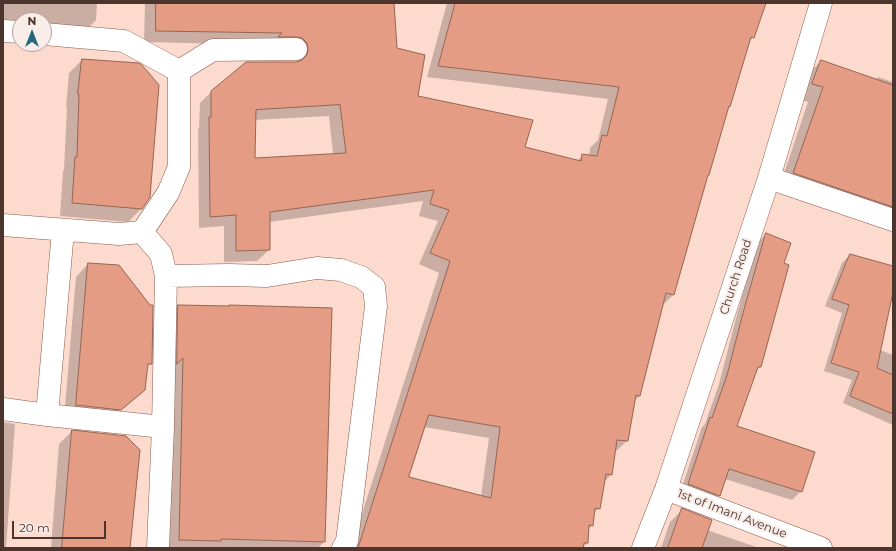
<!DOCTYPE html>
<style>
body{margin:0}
#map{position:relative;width:896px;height:551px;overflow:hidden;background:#fddace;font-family:Montserrat,sans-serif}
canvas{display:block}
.frame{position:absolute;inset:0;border:4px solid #4b352d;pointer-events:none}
.north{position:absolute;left:12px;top:12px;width:40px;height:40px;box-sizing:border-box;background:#f9ede9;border:1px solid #b3a39e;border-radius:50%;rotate:0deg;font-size:11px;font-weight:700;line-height:16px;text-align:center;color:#4b352d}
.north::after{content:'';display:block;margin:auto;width:14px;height:18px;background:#25687a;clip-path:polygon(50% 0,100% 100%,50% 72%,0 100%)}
.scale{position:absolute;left:12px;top:521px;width:94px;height:18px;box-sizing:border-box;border:2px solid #4b352d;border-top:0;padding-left:5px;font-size:12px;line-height:14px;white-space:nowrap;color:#4b352d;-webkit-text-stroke:3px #f9ede9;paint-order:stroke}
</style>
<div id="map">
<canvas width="896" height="551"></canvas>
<div class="frame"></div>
<div class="north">N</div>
<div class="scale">20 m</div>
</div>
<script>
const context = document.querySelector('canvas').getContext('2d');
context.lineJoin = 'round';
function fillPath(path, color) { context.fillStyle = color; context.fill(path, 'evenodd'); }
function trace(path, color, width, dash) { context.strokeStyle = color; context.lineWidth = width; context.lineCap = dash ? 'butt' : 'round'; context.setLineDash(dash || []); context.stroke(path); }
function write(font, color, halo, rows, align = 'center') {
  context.font = font + ' Montserrat,sans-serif'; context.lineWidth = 4; context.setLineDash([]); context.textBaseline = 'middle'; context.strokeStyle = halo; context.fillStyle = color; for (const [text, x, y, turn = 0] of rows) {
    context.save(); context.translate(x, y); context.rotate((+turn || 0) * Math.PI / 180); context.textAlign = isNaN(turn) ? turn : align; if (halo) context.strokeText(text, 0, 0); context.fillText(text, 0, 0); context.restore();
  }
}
fillPath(new Path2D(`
 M3,3H97L96,20L83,33L44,29V20H20V27L3,26Z
 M145,3H369L397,48L417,97L524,147L577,161L583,155L589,156L590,148L598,140L608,99L427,77L447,3H765L753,37L749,42L730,106L727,109L707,176L673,295L661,307L640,396L634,401L627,441L614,453L611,475L604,482L599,508L594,513L592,525L588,530L587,543L582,548H351L439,273L419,264L438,221L419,216L423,201L269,222V250L257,261L224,262V226L199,228L198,129L199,128L200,103L212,91L297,62V61L295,54L271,45L144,42ZM329,116L333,154L254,159V120ZM424,427L489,438L481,496L407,477Z
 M82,60L141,209L128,222L60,216L63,171L64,169L67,107H66L69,73Z
 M821,61L876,80L878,77L893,82V228L779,188L808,102L798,99L806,76Z
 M766,234L782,264L760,367L755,372L736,427L801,491L792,500L725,479L719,496L710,504L680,493L702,427L705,424L719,384L735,322L757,243Z
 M850,255L893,267V288L880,350L893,355V425L843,403L852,380L824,371L842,313L825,306L842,263Z
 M88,264L151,363L146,368L144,389L131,402L107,422L64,418L76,277Z
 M178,306L228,307L229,306L324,542L318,548H166L165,320Z
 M3,422L15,424L6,548H3Z
 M72,431L129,548H51L59,444Z
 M682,510L707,530L759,548H661L670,522Z`), '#0003');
const building = new Path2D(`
 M156,3H394L397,48L425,55L418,96L533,120L525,147L581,161L582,154L597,156L602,135L607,136L619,87L438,66L455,3H766L754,38L751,37L730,107L729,106L709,175H708L674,295L666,293L640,396L636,395L628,441L617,440L612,475L606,474L600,509L595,508L593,526L589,525L588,543H584L583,548H358L450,261L430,253L449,210L430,204L434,190L270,212V250L236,251V215L210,217L209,117H211V91L246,62H296L302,60L307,55L308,49L307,43L302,38L296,37H278L282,33L156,31ZM340,105L346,153L255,158L256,110ZM429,415L500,427L491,498L409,477Z
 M82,59L139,63L142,65L159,85L150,197L142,209L72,203L75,157H77L79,94H78Z
 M821,60L893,85V207L793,173L823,87L812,84Z
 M766,233L791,243L784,263L789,265L761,367H758L737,426L815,452L802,492L729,469L720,496L688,484L710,417L712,418L727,375L743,313Z
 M850,254L893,266V292L877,368L893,375V414L850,396L859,372L831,363L849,305L832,299Z
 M88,263L119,265L150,305H153L152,364H148L145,390L121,410L76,405Z
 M178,305L229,306V305L332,308L325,542L221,539V541L179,540L183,358L177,364Z
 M72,430L126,436L140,450L130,548H62Z
 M682,508L712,520L702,548H668Z`);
fillPath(building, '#e49c84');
trace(building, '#976452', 1);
const minor = new Path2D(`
 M3,31L20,32
 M44,34L124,41L179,71L213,50L296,49
 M769,178L893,220
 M3,225L119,234L142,232L161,254L166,276L163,427L158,548
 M142,232L168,193L179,167V71
 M166,276L229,275L267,276L317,268L341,270L361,277L374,287L376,306L347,541L343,548
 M3,409L47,415L163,427
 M47,415L63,230
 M666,489L821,548
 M643,548L666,489L769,178L821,3`);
trace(minor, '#8c5a49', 23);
trace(minor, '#fff', 22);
write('12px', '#4b352d', '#f9ede9', [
 ["Church Road",736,277,-72],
 ["1st of Imani Avenue",732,514,21]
]);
</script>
